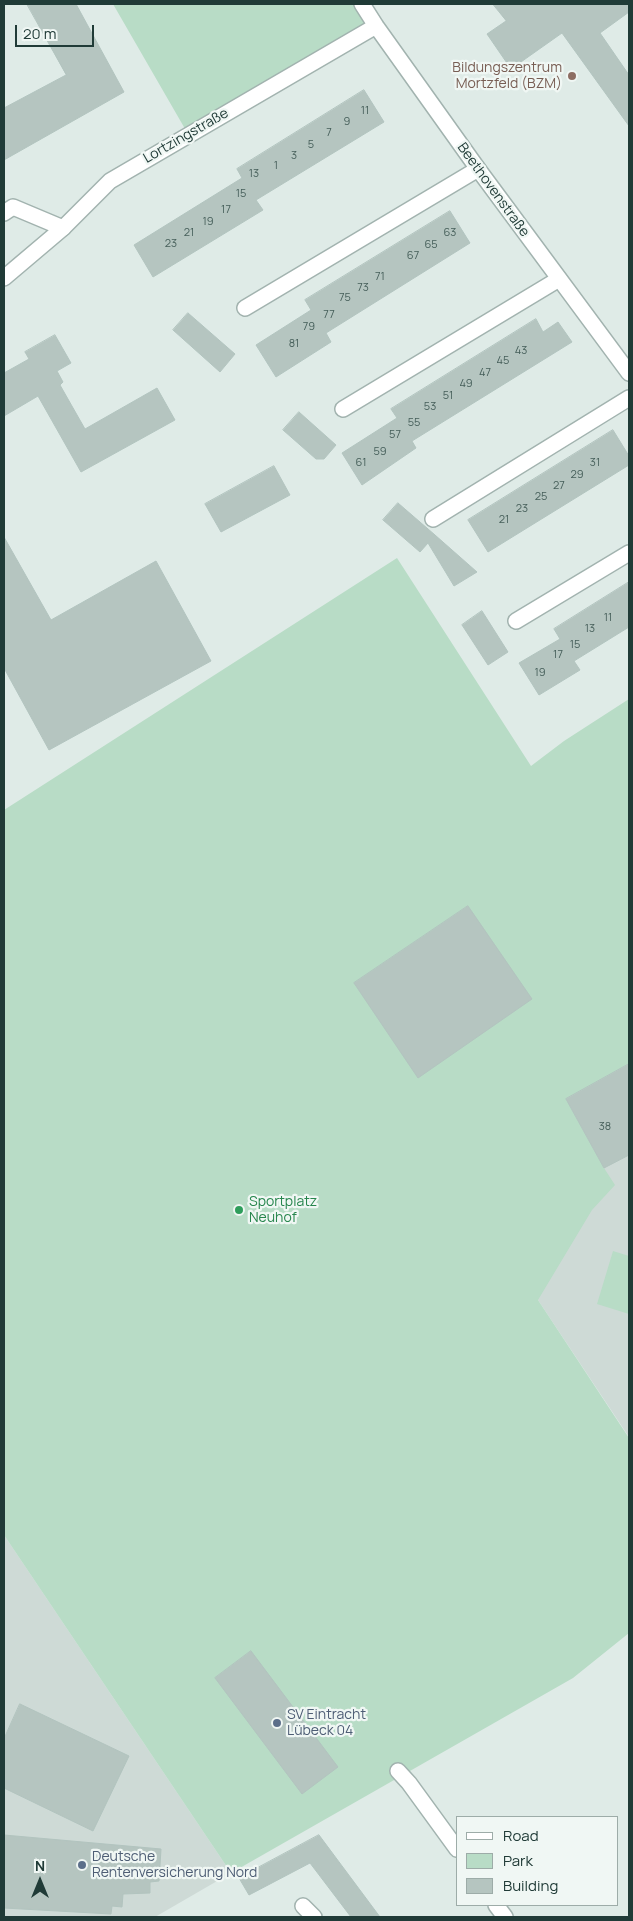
<!DOCTYPE html>
<meta charset="utf-8">
<style>
body{margin:0}
#map{position:relative;width:633px;height:1921px;overflow:hidden;background:#dfebe7;font-family:Manrope,sans-serif}
canvas{display:block}
.frame{position:absolute;inset:0;border:5px solid #203b37;pointer-events:none}
.legend{position:absolute;left:456px;top:1816px;width:162px;height:90px;box-sizing:border-box;background:#f0f7f4;border:1px solid #9daca8;margin:0;padding:6px 9px;list-style:none;font-size:15px;color:#203b37}
.legend li{display:flex;align-items:center;gap:10px;height:25px}
.legend b{width:25px;border:1px solid #9daca8}
.north{position:absolute;left:15px;top:1856px;width:50px;height:50px;-webkit-text-stroke:4px #f0f7f4;paint-order:stroke;rotate:0deg;font-size:14px;font-weight:700;line-height:20px;text-align:center;color:#203b37}
.north::after{content:'';display:block;margin:auto;width:18px;height:22px;background:#203b37;clip-path:polygon(50% 0,100% 100%,50% 72%,0 100%)}
.scale{position:absolute;left:15px;top:25px;width:79px;height:22px;box-sizing:border-box;border:2px solid #203b37;border-top:0;padding-left:6px;font-size:15px;line-height:18px;white-space:nowrap;color:#203b37;-webkit-text-stroke:4px #f0f7f4;paint-order:stroke}
</style>
<div id="map">
<canvas width="633" height="1921"></canvas>
<div class="frame"></div>
<ul class="legend">
<li><b style="height:6px;background:#fff"></b>Road</li>
<li><b style="height:14px;background:#b8dcc6"></b>Park</li>
<li><b style="height:14px;background:#b5c5c0"></b>Building</li>
</ul>
<div class="north">N</div>
<div class="scale">20 m</div>
</div>
<script>
const context = document.querySelector('canvas').getContext('2d');
context.lineJoin = 'round';
function fillPath(path, color) { context.fillStyle = color; context.fill(path, 'evenodd'); }
function trace(path, color, width, dash) { context.strokeStyle = color; context.lineWidth = width; context.lineCap = dash ? 'butt' : 'round'; context.setLineDash(dash || []); context.stroke(path); }
function write(font, color, halo, rows, align = 'center') {
  context.font = font + ' Manrope,sans-serif'; context.lineWidth = 4.5; context.setLineDash([]); context.textBaseline = 'middle'; context.strokeStyle = halo; context.fillStyle = color; for (const [text, x, y, turn = 0] of rows) {
    context.save(); context.translate(x, y); context.rotate((+turn || 0) * Math.PI / 180); context.textAlign = isNaN(turn) ? turn : align; if (halo) context.strokeText(text, 0, 0); context.fillText(text, 0, 0); context.restore();
  }
}
fillPath(new Path2D(`
 M629,951V1437L538,1300L431,1101Z
 M4,1535L231,1873L155,1917H4Z`), '#cedad6');
fillPath(new Path2D(`
 M113,4H362L376,26L188,134Z
 M397,558L531,766L564,741L629,699V1064L566,1099L604,1168L615,1185L592,1210L538,1300L629,1438V1633L573,1678L231,1873L4,1535V810Z
 M613,1251L629,1256V1314L597,1304Z`), '#b8dcc6');
const building = new Path2D(`
 M27,4H76L124,92L4,160V108L66,75Z
 M493,4H629V12L600,33L629,75V126L562,33L511,69L487,34L506,21Z
 M364,90L384,122L256,200L263,210L153,277L134,245L242,178L237,169Z
 M450,211L470,243L326,333L331,342L276,377L256,345L311,310L305,300Z
 M188,313L235,354L220,372L173,330Z
 M536,319L543,332L558,322L572,342L412,441L416,448L362,485L342,453L397,418L391,409Z
 M55,335L71,363L57,371L63,382L60,385L85,429L157,388L175,420L81,472L38,396L4,416V373L29,359L25,352Z
 M299,412L336,445L324,459H316L283,430Z
 M613,430L629,456V465L488,552L468,520Z
 M274,466L290,495L221,532L205,504Z
 M398,503L435,535L477,572L454,586L428,543L420,552L383,520Z
 M4,537L51,620L156,561L211,661L49,750L4,668Z
 M629,582V627L574,661L580,670L539,695L519,663L560,639L554,629Z
 M482,611L508,652L488,665L462,625Z
 M468,906L532,999L418,1078L354,983Z
 M629,1064V1155L604,1168L566,1099Z
 M251,1651L338,1767L302,1794L215,1678Z
 M20,1704L129,1756L93,1831L4,1788V1739Z
 M4,1835L161,1849L159,1881L150,1882V1893L123,1894L122,1907L112,1906L111,1914L4,1908Z
 M319,1835L380,1917H351L310,1863L249,1895L239,1878Z`);
fillPath(building, '#b5c5c0');
trace(building, '#b2c4bf', 1);
const service = new Path2D(`
 M4,213L13,207L63,228L4,278
 M245,308L478,169
 M343,409L559,279
 M433,519L629,398
 M516,621L629,553
 M303,1906L314,1917`);
const minor = new Path2D(`
 M362,4L376,26L478,169L629,373
 M63,228L110,181L376,26
 M398,1771L409,1783L457,1849
 M496,1905L505,1917`);
trace(service, '#a2b3af', 18);
trace(minor, '#a2b3af', 18);
trace(service, '#fff', 15);
trace(minor, '#fff', 15);
for (const [x, y, r, color] of [
 [572,76,5,"#8d6e63"],
 [239,1210,5,"#2e9e5b"],
 [277,1723,5,"#5c6f8a"],
 [82,1865,5,"#5c6f8a"]
]) { const dot = new Path2D(); dot.arc(x, y, r, 0, 2 * Math.PI); context.fillStyle = color; context.fill(dot); trace(dot, '#f0f7f4', 2); }
write('11px', '#455e59', null, [
 ["11",365,111],
 ["9",347,122],
 ["7",329,133],
 ["5",311,145],
 ["3",294,156],
 ["1",276,166],
 ["13",254,174],
 ["15",241,194],
 ["17",226,210],
 ["19",208,222],
 ["21",189,233],
 ["63",450,233],
 ["23",171,244],
 ["65",431,245],
 ["67",413,256],
 ["71",380,277],
 ["73",363,288],
 ["75",345,298],
 ["77",329,315],
 ["79",309,327],
 ["81",294,344],
 ["43",521,351],
 ["45",503,361],
 ["47",485,373],
 ["49",466,384],
 ["51",448,396],
 ["53",430,407],
 ["55",414,423],
 ["57",395,435],
 ["59",380,452],
 ["61",361,463],
 ["31",595,463],
 ["29",577,475],
 ["27",559,486],
 ["25",541,497],
 ["23",522,509],
 ["21",504,520],
 ["11",608,618],
 ["13",590,629],
 ["15",575,645],
 ["17",558,655],
 ["19",540,673],
 ["38",605,1127]
]);
write('14px', '#785e54', '#f0f7f4', [
 ["Bildungszentrum",562,68],
 ["Mortzfeld (BZM)",562,84]
], 'right');
write('14px', '#203b37', '#f0f7f4', [
 ["Lortzingstraße",186,136,-30],
 ["Beethovenstraße",493,190,54]
]);
write('14px', '#27864d', '#f0f7f4', [
 ["Sportplatz",249,1202],
 ["Neuhof",249,1218]
], 'left');
write('14px', '#4e5e75', '#f0f7f4', [
 ["SV Eintracht",287,1715],
 ["Lübeck 04",287,1731],
 ["Deutsche",92,1857],
 ["Rentenversicherung Nord",92,1873]
], 'left');
</script>
